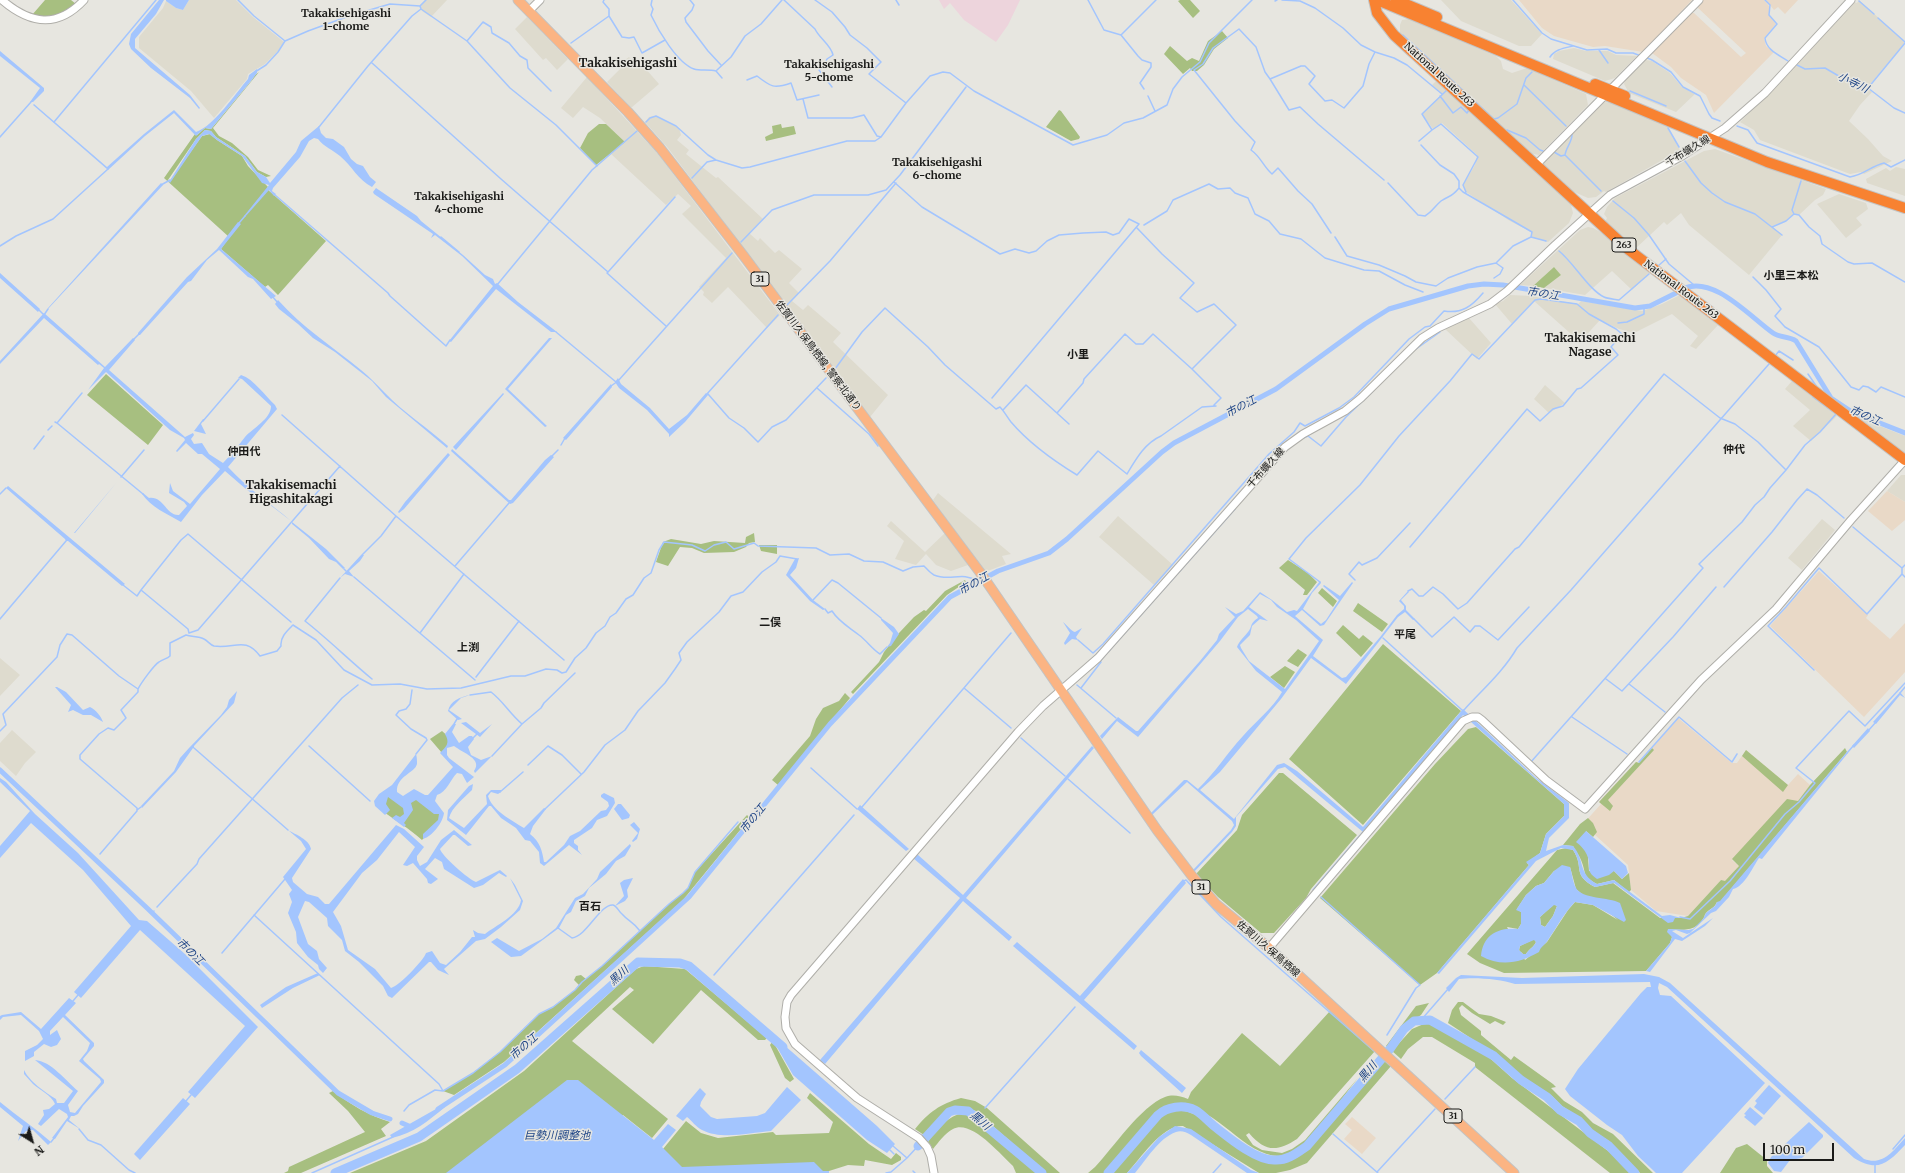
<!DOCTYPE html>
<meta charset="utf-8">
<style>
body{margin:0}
#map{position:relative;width:1905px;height:1173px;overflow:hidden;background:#e7e6e0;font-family:Merriweather,serif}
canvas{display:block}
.north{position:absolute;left:12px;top:1121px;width:40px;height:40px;-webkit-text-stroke:3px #e7e6e0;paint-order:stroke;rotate:143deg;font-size:11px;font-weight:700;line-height:16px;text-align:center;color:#1a1a18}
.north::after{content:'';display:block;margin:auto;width:14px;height:18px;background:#1a1a18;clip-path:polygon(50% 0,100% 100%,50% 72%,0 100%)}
.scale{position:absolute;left:1763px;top:1143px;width:71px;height:18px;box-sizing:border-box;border:2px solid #1a1a18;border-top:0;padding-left:5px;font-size:12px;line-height:14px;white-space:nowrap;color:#1a1a18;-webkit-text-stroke:3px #e7e6e0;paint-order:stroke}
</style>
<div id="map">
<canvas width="1905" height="1173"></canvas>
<div class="north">N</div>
<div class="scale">100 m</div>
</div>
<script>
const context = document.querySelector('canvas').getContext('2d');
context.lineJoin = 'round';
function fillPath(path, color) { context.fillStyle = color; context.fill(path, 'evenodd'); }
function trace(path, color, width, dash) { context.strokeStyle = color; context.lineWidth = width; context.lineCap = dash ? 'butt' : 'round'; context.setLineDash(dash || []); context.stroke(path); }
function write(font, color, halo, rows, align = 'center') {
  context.font = font + ' Merriweather,"Noto Sans JP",serif'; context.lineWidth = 3; context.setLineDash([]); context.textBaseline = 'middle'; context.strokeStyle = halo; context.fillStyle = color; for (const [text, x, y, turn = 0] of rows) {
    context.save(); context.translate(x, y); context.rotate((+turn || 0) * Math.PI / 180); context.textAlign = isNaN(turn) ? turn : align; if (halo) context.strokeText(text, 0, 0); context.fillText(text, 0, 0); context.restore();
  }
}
fillPath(new Path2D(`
 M189,0H236L253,17L284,42L278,51L265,64L248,74L247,79L214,118L191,91L139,48V37L163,8L166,1L176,8L183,10Z
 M425,0H447L431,17L422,11L420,5Z
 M1441,0H1511L1542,34L1531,46H1519L1461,21Z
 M1859,0L1904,41V44L1867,88L1872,92L1860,105L1849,121L1868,139L1883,156L1892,161L1864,174L1861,172L1850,174L1760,140L1754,130L1740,122L1796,66L1854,2L1857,3Z
 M527,17L568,59L557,70L546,58L543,60L515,29Z
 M1409,19L1496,56L1501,61L1503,69L1512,73L1527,68L1586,94L1588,105L1539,155L1529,153L1400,34V25L1402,20Z
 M1574,48L1586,51H1608L1616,55L1637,56L1615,78L1605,81L1553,59L1554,54L1559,51Z
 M629,57L634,63L638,60L659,84L631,108L607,82L620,69L618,65Z
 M1646,60L1652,61L1670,73L1682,87L1695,94L1676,112L1629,93L1624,84L1625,80Z
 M587,77L658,154L780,315L767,328L728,287L712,303L703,295L704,292L699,287L726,258L682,214L691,206L678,194L666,205L611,154L625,142L600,118L583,107L573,118L561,108Z
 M1438,79L1564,195L1571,205L1573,213L1569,223L1548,242L1531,237V232L1510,221L1466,192L1463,185L1475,165L1477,155L1442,123L1433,129L1422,114L1442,94L1432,85Z
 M1605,102L1612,103L1668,126L1680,150L1606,192L1604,191L1596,197L1588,198L1572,191L1542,163L1597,107Z
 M655,116L679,128L681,135L677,140L689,150L686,154L716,178L718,177L763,219L749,233L758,241L760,238L775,253L779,250L802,269L789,283L799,293L792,301L803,310L808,305L841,333L833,342L888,395L870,417L668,148L645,122L649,117Z
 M1715,149L1826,189L1823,195L1815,200L1799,215L1794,214L1786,221L1772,226L1782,235L1749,275L1689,225L1681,213L1667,225L1664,222L1635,249L1605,222L1607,218L1604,214L1607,207L1615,198L1704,151Z
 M1896,167L1905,169V196L1867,183L1866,179L1886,168L1890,171Z
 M1839,194L1866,203L1868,209L1856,218L1862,225L1846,238L1817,204Z
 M1588,227L1593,228L1606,235L1650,273L1632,290L1612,271L1585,295L1544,288L1561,275L1554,267L1533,286L1520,285L1580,230Z
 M1510,295L1532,296L1578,304L1581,301L1642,311L1662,304L1680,295L1718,325L1696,349L1690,346L1698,336L1672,314L1634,333L1619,329L1600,320L1580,342L1534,301L1512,324L1495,304L1503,301Z
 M1469,318L1491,343L1477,359L1445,329V327Z
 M1792,381L1837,416L1811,441L1793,426L1810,410L1785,389Z
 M1545,385L1565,403L1549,413L1534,399Z
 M1857,417L1905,436V456L1856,419Z
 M1901,475H1905V502L1887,491Z
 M938,493L1011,554L1002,556L1006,564L985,572L933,500Z
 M1118,516L1173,565L1154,585L1099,537Z
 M1822,519L1835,530L1802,570L1788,558Z
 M891,521L925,552L945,533L968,565L951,571L936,565L926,554L916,565L895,559L904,541L887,526Z
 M0,658L20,675L0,696Z
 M12,730L36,752L25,763L16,776L0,761V743Z`), '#dedbce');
fillPath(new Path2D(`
 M1519,0H1692L1643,52L1605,46L1593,47L1554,36L1542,28Z
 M1703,0H1764L1769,6V15L1776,24L1764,38L1766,46L1774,52L1714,113L1706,95L1681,78L1671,67L1652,53L1690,13H1694L1741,57L1746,53L1698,8L1699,4Z
 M1766,0H1798L1785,14L1778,7L1774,10Z
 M1887,491L1905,502V520L1892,531L1868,511Z
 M1819,571L1868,615L1866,618L1890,639L1905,623V672L1864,717L1770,626Z
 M1678,718L1732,763H1737L1746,750L1788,785L1798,774L1810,785L1798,801L1732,860L1739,866L1725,882L1721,880L1688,916L1656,911L1631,890L1628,865L1583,824L1601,804L1599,802L1636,762L1639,763Z
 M1352,1117L1376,1138L1362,1154L1344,1139L1352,1130L1345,1124Z`), '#e9d9c7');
fillPath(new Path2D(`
 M939,0H1020L1008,25L996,42L964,20L950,3L944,9Z`), '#edd4dc');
fillPath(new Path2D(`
 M45,0H71L76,4C63,15 48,18 32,15Z
 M1180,0H1190L1200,11L1193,18L1178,1Z
 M1222,31L1228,38L1214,49L1204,65L1197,71H1192L1190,68L1183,74L1164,54L1170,46L1187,61L1192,58L1199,61L1208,41Z
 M259,72L213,128L219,136L232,143L248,157L258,170L271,176L266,177L257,172L245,156L216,137L211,131L205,130L196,139L168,180L169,182L202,136L210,134L217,140L242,156L248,166L268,187L267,189L326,241L278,295L268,285L265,287L221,249L229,237L164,178L195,134L197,135L205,128L211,129L251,81L255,75Z
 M1059,110L1061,111L1080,137L1079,139L1071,141L1046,127Z
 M599,124H606L625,142L596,165L580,148L588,133Z
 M781,124L782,128L794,126L796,134L766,141L765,137L773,133L772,126Z
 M1554,267L1561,275L1544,288L1533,286Z
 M106,374L163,425L148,445L87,395Z
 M754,533L755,542L749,543L746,547L734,552L704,553L692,548L680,547L668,566L656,562L663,542L671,539L701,544L714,541L745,543L746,537Z
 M759,545H777V554L761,551Z
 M1288,560L1308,573L1317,582L1307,595H1303L1305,590L1279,568Z
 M965,580L966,582L947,595L853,694L851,692L879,662L884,652L899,633L914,617L924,610L926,611L945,591Z
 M1322,588L1337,601L1333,607L1318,593Z
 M1358,603L1388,624L1382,632L1353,611Z
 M1343,625L1359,639L1363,635L1373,643L1361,657L1336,633Z
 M1383,644L1461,711L1363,825L1289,759Z
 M1298,649L1307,655L1298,667L1287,661Z
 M1285,666L1295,672L1284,688L1270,677Z
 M845,693L850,698L778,785L772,780L810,736L816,719L823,708L839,701Z
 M1476,727L1564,804V816L1546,834L1540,853L1527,863L1529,865L1437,973L1420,985L1320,898L1435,764L1468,729Z
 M442,731L452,740L442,753L430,739Z
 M1652,748L1654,750L1608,800L1613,806L1610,811L1599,802L1636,762L1639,763Z
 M1845,748L1847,752L1720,902H1717C1714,909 1710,908 1706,913C1704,915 1705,917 1703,919C1695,932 1682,930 1668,929L1672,937L1670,943L1646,971L1504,973L1480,963L1467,954L1557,850L1566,848L1573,850C1585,868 1571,874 1595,887L1613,883L1660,918H1681L1688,916L1721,880L1725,881L1739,866L1732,859L1787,799L1798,801L1810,785ZM1570,867L1576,889L1583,895L1590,897L1618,920L1593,905L1575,902L1568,910L1547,942L1525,960L1507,927L1518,929L1521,924V912L1517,909L1526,895L1536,886L1544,883L1554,871Z
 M1746,750L1788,785L1783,792L1742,756Z
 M1279,773H1283L1357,835L1311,889L1306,898L1274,933H1261L1218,897L1196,874L1237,830L1242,815Z
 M389,792L403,802L415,795L440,812L442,818L422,840C409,828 394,820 380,809Z
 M747,815L750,818L683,900L504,1062L454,1095L443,1091L473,1073L500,1052L539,1014L553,1007L575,990L579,985L574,980L576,976L581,975L586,979L602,966L669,904L683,893L688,888L695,872Z
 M1588,818L1593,823L1597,832L1593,837L1586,831L1589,871H1614L1622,879L1629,873L1631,890L1629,892L1614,880L1597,884C1581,875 1587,874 1581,860C1579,855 1575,850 1573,846L1563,845L1580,824Z
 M1554,904L1557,906L1553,916L1545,927L1541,925L1540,917Z
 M1534,939L1536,942C1534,947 1529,949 1526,954H1523L1519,950L1520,946Z
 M644,966L685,969L767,1038L765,1040H758L701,990L653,1044L612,1009L634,990L630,987L572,1041L668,1119L652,1138L623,1115L557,1173H350L426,1141L524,1071L636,969Z
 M1458,1002H1463L1479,1014L1491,1016L1506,1022L1503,1025L1495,1021L1490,1024L1472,1013L1462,1005L1459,1008L1461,1015L1481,1031V1035L1511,1060L1514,1056L1553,1084L1556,1087L1551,1088L1564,1101L1582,1112L1593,1123L1613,1134L1653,1173H1640L1609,1141L1590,1129L1583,1120L1562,1106L1552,1096L1521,1078L1496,1055L1448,1023L1452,1010Z
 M1429,1003L1421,1015L1404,1027L1389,1048L1386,1046L1416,1006Z
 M1330,1011L1375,1051L1297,1139C1277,1152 1265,1152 1249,1133L1246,1135L1253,1145L1262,1150L1282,1153L1292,1149L1305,1140L1358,1078C1345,1094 1309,1146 1293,1153C1244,1173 1211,1081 1158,1113L1105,1173H1088L1095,1167C1113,1148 1141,1106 1165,1097C1173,1094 1180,1096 1188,1099L1191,1092L1242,1033L1280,1066Z
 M1426,1023L1435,1025L1451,1036L1483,1052L1512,1078L1612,1154L1631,1173H1610L1475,1067V1063L1432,1037H1423L1408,1049L1401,1059L1392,1051L1412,1029Z
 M772,1042L775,1045L794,1079L790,1082L785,1078L770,1045Z
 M1384,1061L1391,1066L1307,1163L1290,1170L1276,1173H1259L1183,1126C1162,1125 1141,1158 1127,1173H1112C1126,1157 1149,1122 1167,1113C1202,1095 1242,1170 1283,1162C1292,1161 1300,1156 1307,1150Z
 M333,1091C351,1105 368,1115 390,1122L381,1129L386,1136L301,1173H284L288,1171L289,1167L365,1132L348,1111L329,1093Z
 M810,1093L869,1144L891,1159L896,1153L901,1157V1160L892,1165L865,1160L864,1166L848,1165L829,1171L685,1173L663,1149L686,1121L701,1133L718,1138L773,1132L776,1135L829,1133L833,1122L807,1098Z
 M961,1098L975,1101L987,1108L1060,1173H1046L976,1111L961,1107L951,1110L942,1115L924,1135L915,1129C929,1112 940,1104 961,1098Z
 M964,1113L976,1118L1038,1173H1016L1013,1166C1000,1154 971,1119 953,1129C945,1133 938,1143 933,1149L928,1141C939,1128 947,1116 964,1113Z
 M1747,1144L1767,1160V1166L1773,1173H1720L1736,1148Z`), '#a7bf80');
fillPath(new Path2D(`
 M159,0H164L156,14L135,39V48L190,95L200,108L199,109L190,98L151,68L131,49L129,44L131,34Z
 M166,0H189L183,10L176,8L166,1Z
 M0,51L44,88V91L33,102H30L40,88L0,56Z
 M257,69V73L251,81L211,129L205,128L196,136L174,113L145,136L108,170L33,105L34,104L107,167L144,134L174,110L196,132C214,126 235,94 248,79L249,75Z
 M319,126L321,133L326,138L333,139L344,147L351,159L357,164L363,166L370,177L376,182L372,187C358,180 352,166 340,156C333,150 324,147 318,139L314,138L309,141L300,157L273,188L272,191L276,194L274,196L269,190L245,217L244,216L269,185L262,183L242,156L217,140L209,134L202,136L170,183L169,182L196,139L205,130L211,131L216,137L245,156L257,172L266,177L270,183L296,152L301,141Z
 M161,183L163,185L48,309V308Z
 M376,188L417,216L421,221L463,255L485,275L493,279L495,284L497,283L518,302L557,332H551L496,289L451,342L449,341L493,286L462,256L435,235L431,238L433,234L374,194L373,192Z
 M238,222L241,224L221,249L276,296L271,299L253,279L248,277L219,250L207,260L191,281L188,282L140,335H138V333L187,277L217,249Z
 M0,273L40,309L38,312L0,278Z
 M278,300C303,328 332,346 361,370C370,377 377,385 385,393C404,413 428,428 448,446L447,448L386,397L372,381L335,352L313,338L298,324L279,309L275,304Z
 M44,313L105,367L133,338L135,340L109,370L185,437L193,433L194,435L191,439L194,444L202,443L209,454L223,463C231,455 238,446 245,437C253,428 271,419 271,406L242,379L238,378L241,375C254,379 265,396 275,405L277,409L228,467C247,488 270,503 291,521L269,504L247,490L225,471L202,495L181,522C167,514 151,507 142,494L143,493L149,498C164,496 166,516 179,515L187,506L184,502L169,493L170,483L173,491L190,504L220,469L202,454H198L186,443L177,452L176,451L185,440L184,438L170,430L106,372L88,390L104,368L99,364L98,365L44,318L0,364V361Z
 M549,338H552L508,389L547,426L545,427L505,389Z
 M618,378L621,384L650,408L669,429L687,415L706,393L708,395L685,422L669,437V434L647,410L619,388L615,382Z
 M611,384L612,387L566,440L563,438Z
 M503,393L504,394L456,450L453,447Z
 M203,419H205L201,424L206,434L194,431Z
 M452,449L509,500H511L545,460L551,455L554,457L513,503L510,504L451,451Z
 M448,453L450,455L404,509L399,513L398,512L405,502Z
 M117,482L75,533H74Z
 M8,486L125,584L122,586L68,541H66L65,539L6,488Z
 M292,522L326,549L345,568L343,569L336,562L329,559L309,538L292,524Z
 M361,555H364L360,561L349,571L354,577L345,574L340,578Z
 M799,558L796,568L790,575L813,600L825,609L823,610L810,601L786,575L795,559Z
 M1320,581L1321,583L1312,593L1303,609L1321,624L1326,620L1339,600L1323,586L1324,585L1340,596L1352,582L1353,583L1324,625L1320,626L1302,610L1295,616L1323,640L1313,656L1342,678L1346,677L1381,636L1397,615L1404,609V606L1399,601L1408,591L1409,592L1401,600L1406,606V610L1415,619L1413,620L1405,612L1398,617L1346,684L1311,658L1281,699L1220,772L1200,790L1234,819L1277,765L1284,763L1297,771L1363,827L1463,709L1535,777L1569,803V818L1549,838L1546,851L1563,845L1573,846C1586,861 1577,873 1597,884L1614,880L1662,916L1670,915L1681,918H1675L1673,922L1668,923L1614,883L1595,887C1571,874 1585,868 1573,850L1561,848L1536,861L1439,974L1437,973L1529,865L1526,862L1540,853L1546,834L1564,816V804L1463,715L1363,832L1285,767L1278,769L1236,817V826L1232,832L1194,872L1193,870L1231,830L1234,825L1232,821L1187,782L1152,815L1151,813L1184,780H1187L1198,789C1215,773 1227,753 1243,736C1256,721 1272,709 1282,692L1256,671L1237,647C1239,641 1245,636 1248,632C1253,626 1249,624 1258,618L1257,616L1248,609L1238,617L1220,641L1138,737L1117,721L1102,739L1100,736L1118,717L1136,731H1138L1200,661L1217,640L1219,634L1235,617L1225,607L1236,614L1243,611L1260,592L1272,600L1287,612L1294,610L1297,611ZM1260,594L1271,600L1277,607L1296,620L1319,641L1285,689L1249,661L1241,648L1240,645L1250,635L1252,626L1260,619L1268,621L1249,607Z
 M881,618L894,627L899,634L891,646L887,647L890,643L893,633L881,620Z
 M1063,622C1067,625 1071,631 1075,632L1082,628L1076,637L1078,640L1072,639L1065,645L1064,643L1070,633Z
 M55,687H57L66,692L83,710L90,707C96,710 101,716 103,722L91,715H83L73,710L68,712L71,705Z
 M237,691L234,703L194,746V748H193L176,772L142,808L141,806L174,771L180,758L189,748L221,715L227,707L229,700Z
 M1900,692L1905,698L1900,695L1876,724L1873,722Z
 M470,695L461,698L449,710L462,719L458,720L448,711C450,701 460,697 470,695Z
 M466,722L480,733L492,724L480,737L461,723Z
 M453,724H456L452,732L459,743L469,736H472L474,739L468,747L471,755L481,760L492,756L475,773L474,771C483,759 463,753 454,746L447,748V755L449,758L474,777L467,783L462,774L457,773C450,780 447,792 437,795L435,801L444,813C443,822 433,836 423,839V834L438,820L439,814H434L416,800L411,803L413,810L404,823L406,825L404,827L392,818L396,815L400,817L404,814L403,808L388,797L386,804L390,810L385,815L375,806L374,801L379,794L392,785L416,754C417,757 417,761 417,764C415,773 396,776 397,792L403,796L414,789L425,795H428L453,767L440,753C447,746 450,743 445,734Z
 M1868,728L1870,731L1854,748L1852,746Z
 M1092,746L1094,748L966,898L1012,937L1009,941L963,901L825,1064L820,1060L960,898L913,858L917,854L963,895Z
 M1847,752L1848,753L1762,859L1759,858C1753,867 1744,887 1733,889L1729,897L1716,911L1711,913L1690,933L1687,934L1676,930L1672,931L1683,938L1713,918L1705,926L1682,941L1675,939L1650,972L1646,971L1670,943L1672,937L1667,932L1668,929L1688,930L1693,929L1703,919L1706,913L1715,906L1717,902L1720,901Z
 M0,778L6,782L35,814L78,853L139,920L147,921L185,954L258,1027L195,1098L188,1092L245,1026L140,930L81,998L74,992L131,926L83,870L31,823L0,858V846L30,811L0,782Z
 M473,784L472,790C464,798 452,807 449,818L464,828L487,804L486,795L491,790H501V792L498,794L491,792L488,796C492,810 511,820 524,828L544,808L546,809L533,826L530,834C540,842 542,850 544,862H546L564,845L570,836L580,831L601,811L606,810L609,806L608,802L601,797V795L604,793L614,798L615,803L607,816L597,820L592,828L574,840V843L578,846V850L582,855L569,845L544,866L540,863L539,852L530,841L525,840L516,828L501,818L491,806H489L466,835L447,820L448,810L469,786Z
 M618,804H621L630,815L629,818L622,820L614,809Z
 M860,805L909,849L906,851L857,809Z
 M634,822L640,829L637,839L633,842L632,841L638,833L630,825Z
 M396,825L404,829L424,847L417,856V860L420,866L427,862L441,840L454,830L472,845L468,846L455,835H453L440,849C441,855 469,880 476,882L500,870L507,876L506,877L499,873L483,885L474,888L444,869L442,862L435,858L425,869L438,879L431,884L428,883L427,879L413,863L407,866L403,865L415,847L399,832L377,860L362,873L333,912L341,926L348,950L375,969L391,988C399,986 424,960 426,953L432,951L440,963L446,965L460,952L472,937H475L473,930L478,933L485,934C495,926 519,915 521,900L510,878L515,885L523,901L520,910L501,927L485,939L476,941L444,969L449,975L438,970L431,962H429L392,998L388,996L383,986L359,962L345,951L342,940L328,926L327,918L309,902L305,901L298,917L308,944L317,951L319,959L327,968L323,973L319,969L318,965L308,957L297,943L296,932L288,913L292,902L289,894L292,890L283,877L306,849L301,841L288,830C296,835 309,839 311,849L292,878L293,882L307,894L318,897L325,904H329Z
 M1586,831L1626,866L1628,873L1622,879L1614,871L1609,875L1597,879C1584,870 1592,866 1587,855C1585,850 1580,845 1576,842Z
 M630,844L631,846L625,856L616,861L606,874L589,888L585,896L576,901L571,912L566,915L559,928L521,956L511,957L491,942L497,938L519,951L542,939L556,928L575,898L583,894L597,879L600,872Z
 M1562,865L1570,867C1572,873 1573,883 1576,888C1582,899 1609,897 1620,903L1626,920L1624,922L1593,905L1575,902C1564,913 1557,927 1548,940C1545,945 1541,946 1539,952C1520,963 1501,967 1481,956C1483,934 1499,927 1518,929L1521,924V912L1516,910L1526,895L1536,886L1544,883L1554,871ZM1554,905L1557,906L1553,916L1545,927L1541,925L1540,917ZM1534,940L1536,942C1534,947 1529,949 1526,954H1523L1519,950L1520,946Z
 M633,878L627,890L628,897L625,901L615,906L624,896L620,883L624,880Z
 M1183,879L1186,883L1084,1000L1137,1046L1134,1050L1013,946L1017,942L1080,996Z
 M318,973L320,975L293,988L262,1008L260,1005L286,987Z
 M1644,974L1659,977L1670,983L1864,1159C1883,1166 1893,1151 1905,1138V1145C1888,1163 1878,1173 1854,1158L1667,987L1659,983L1658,988L1660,995L1671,996L1765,1083L1682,1173H1656L1638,1156L1622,1135L1607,1125L1570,1096L1565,1089L1578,1069L1641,993L1647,987H1651L1650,982L1515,984C1500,979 1475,977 1459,979L1449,992L1446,988L1456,978L1461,975L1522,978Z
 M69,998L76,1003L65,1015L94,1043V1046L83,1059L84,1061L104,1080V1083L83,1106L78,1114L74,1116H71L69,1120L80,1129L67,1121L55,1139L52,1138L68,1117L67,1114L59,1109L41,1126L38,1124L44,1115L43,1110L49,1109L55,1104C51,1095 41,1091 33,1084C30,1081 27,1077 24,1074V1070C29,1081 46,1093 56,1099L57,1103H64L73,1091L35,1060C51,1061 66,1081 78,1091L68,1105L70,1112L75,1113L101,1082L100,1079L79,1061L87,1051L90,1043L63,1017L50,1031V1035L57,1030L61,1039L57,1045L51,1047L44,1044L34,1052V1056L25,1061V1051L37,1045L43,1039L39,1031L21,1015L3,1017L0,1020V1016L2,1015L21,1012L41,1029Z
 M776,1038L877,1126L895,1144L887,1153L867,1140L793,1075L774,1042Z
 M1141,1050L1186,1088L1182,1093L1141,1056L1139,1053Z
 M567,1080H578L654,1140L668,1124L676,1130L662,1147L682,1167L814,1162L823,1171H829V1173H446Z
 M1769,1085L1781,1096L1764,1115L1754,1107L1757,1103L1755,1101Z
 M787,1087L801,1100L771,1131C749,1133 721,1140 702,1130C696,1127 692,1121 687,1117L683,1121L676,1116L700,1088L706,1094L701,1102L700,1106L711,1117L717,1119L757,1116L765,1113Z
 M183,1098L190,1104L140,1160L134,1154Z
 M0,1102C17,1116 35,1128 51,1142L48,1145L33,1130L26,1131L18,1141L23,1126L0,1107Z
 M443,1105L445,1107C428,1121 414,1133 392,1138L390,1135Z
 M1750,1107L1763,1118L1755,1126L1744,1117L1746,1115L1744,1114Z
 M1809,1122L1823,1135V1137L1802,1158L1790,1160L1781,1172L1774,1171L1768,1163L1771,1157Z
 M1175,1126L1191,1129L1251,1170L1259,1173H1247L1191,1135C1186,1132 1181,1130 1176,1132C1159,1138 1146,1160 1135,1173H1127L1159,1137Z`), '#a3c5fe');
trace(new Path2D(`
 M238,0L254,16L285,41
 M652,0L651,5L653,9L651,15C658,30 677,63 694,69C700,71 709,69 716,71L722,78
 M690,0L694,5L692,10L685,18L686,22L708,51L721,65
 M784,0L815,29C819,38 831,45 833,55L827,59L825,63L819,70L832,87
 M815,0L832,12L845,27L850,35L867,48L881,62L869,74L906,103
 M896,0L899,5
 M1088,0L1104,30L1121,35L1138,56L1142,60L1151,63V67L1140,83L1144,89
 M1282,0L1300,1L1315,8L1343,28L1361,45L1375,52
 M1513,0L1542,33L1551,39L1587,50L1607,49L1616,53H1633L1641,56
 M1765,0L1770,5L1769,15L1777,24L1765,38C1766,50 1779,55 1788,61
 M1275,1L1277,0
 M1859,1L1874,14
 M421,9L467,41L510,88L556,125L597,166
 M609,16L622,37L629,38L634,37L642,53L665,40
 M1878,18L1905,42
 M1121,35L1156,0
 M1403,35L1494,119L1498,118L1517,104L1526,78L1532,72
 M467,41L483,22L491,27L492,33L509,43L520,56L527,60L528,68L551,91
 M571,43L609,16V9L603,2L604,0
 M1599,50L1608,63
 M1550,57C1555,49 1565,48 1573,46
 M1645,57L1652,60L1671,72L1683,87L1700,96L1709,114L1712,118L1720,121
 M372,63L501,179L608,272L607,273L666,326
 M1797,65L1805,69L1825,68L1849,82L1868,88L1894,108L1905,113
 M717,70L731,57L745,36L761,24L782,0
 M1194,70L1203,64L1213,48L1239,29L1256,47L1265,72L1270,79L1301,66H1305L1315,76L1309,84L1325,101L1332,100L1344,108L1363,86L1369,64L1375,52L1394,58L1407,65L1442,94
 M1194,70L1235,121L1255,142L1251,150C1261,157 1263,166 1272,174L1278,168L1298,191L1312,204L1331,233
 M255,72L266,65L278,52L285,41L308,31L349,16L390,4L420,6
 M1270,79L1289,110L1300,107L1318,124L1384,180
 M747,80L757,76C771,87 774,89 791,83L797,100L819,95
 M1524,85L1566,126
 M1868,88L1905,43
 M1630,91L1666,106
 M1148,96L1155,111
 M1440,96L1453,113L1461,107L1467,113L1469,110
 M803,99L808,118H852L864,115L877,136L881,137
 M54,122L156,0
 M646,122L650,118L656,116L676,126L708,155L716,160L742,168L750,167L847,141H875L881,137L906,103L930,76L943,72L950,73L974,91L1073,145L1107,135L1124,123L1143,118L1167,105L1173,89L1182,77L1200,62L1209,43L1252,0
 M1737,126L1748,130L1757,143L1850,177C1864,175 1871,166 1884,163L1891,167L1905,160
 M319,127L368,66L412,16L421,9L420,6L426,0
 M1668,128L1679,147
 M1432,130L1441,124L1478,157L1463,185L1466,192
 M1507,130L1526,138L1540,150L1543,151
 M1572,133C1573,141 1566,147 1565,155L1601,191
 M0,137L31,102
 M1419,141L1432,130L1422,114L1447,90
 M1421,145L1440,165L1454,174L1459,181V188L1463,192L1532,232L1531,237L1513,246L1496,263
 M1554,152L1561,156L1565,155
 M1685,161L1701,183L1712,193L1725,202L1755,214L1782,235
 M692,178L707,162L716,160
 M894,182L922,207L1000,254L1015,249L1029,253L1036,251L1047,241L1059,235L1083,233L1106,232L1113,235L1119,233L1129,219L1139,224L992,398
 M1388,183L1418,215L1425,216C1432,212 1435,206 1441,201C1450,195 1451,198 1459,188
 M161,185L170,180
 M275,195L388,293L390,296L446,346L450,340
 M1613,201L1634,218L1649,235L1669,264L1694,285
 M1794,214L1792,210L1801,181
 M239,223L245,216
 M1144,225L1167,211L1173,200L1209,184L1218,189L1230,188L1235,193L1248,198L1255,214L1269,221L1280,234L1301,239L1325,258L1364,270L1379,271L1405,285L1423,292
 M1772,227L1786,221L1794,214L1799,215L1809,227L1820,236L1822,244L1848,262L1854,264L1872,263L1905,282
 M1137,228L1162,254L1194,283L1180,298L1197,312L1214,304L1236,325L1192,369
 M441,237L459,252
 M1335,237L1347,256L1379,265L1405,276L1416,282L1436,286L1448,278L1477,267L1496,263L1503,268L1500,274L1494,278
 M1531,237L1546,241
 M741,242L772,210L814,195H868L886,190L900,175L966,87
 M0,246L16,236L53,219L108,169
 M1559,251C1573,262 1589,290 1604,297C1608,299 1615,299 1619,300L1649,274
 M1658,266L1666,259
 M608,272L675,197
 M1753,277L1766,290L1781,309L1775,316L1785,327L1819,347L1851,387L1859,390L1863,386L1868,387L1876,392L1881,387L1905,397
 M497,285L592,170L637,131
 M272,296L278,303
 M787,305L830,261L896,183
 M39,310L44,315L48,309
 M1618,323L1627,322L1644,314V307
 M556,332L616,382
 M133,340L139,334
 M1416,349L1440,332
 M1775,356L1779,351L1793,360
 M835,369L862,332L885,308L928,347L945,365L996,409L1000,407C1004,411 1007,417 1011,422C1029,443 1054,461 1077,475L1098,451L1127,474C1136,459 1145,443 1161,436L1202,407L1216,406
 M1808,374L1817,387
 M611,386L618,381L732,253
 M817,388L869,434L878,446
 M708,394L729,418L744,428L758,442L772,427L786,420L826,378
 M706,395L778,315
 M1003,410L1026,385L1069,424
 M1057,413L1083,383L1084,379L1125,334L1136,344H1143L1153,334L1192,369L1221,398L1214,405
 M282,415L396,516L381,536L362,555
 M203,421L239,379
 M55,422L57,423L82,393
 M57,423L143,494
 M48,430L52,426
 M1303,438L1308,436L1321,446L1346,417L1373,391
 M561,445L565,438
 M34,449L44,436
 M552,456L558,450
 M121,477L144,450
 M0,494L6,488
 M396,516L564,660
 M1853,527L1902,568
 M455,566L509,503
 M344,569L346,571
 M1902,574L1905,577
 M354,577L475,680
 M340,578L305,621C328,639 349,660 372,679
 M1355,580L1349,574L1359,562L1362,565L1377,558L1410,523
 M1320,582L1289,559L1306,538L1360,485L1399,436L1450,381L1472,354L1479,359L1535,300L1541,299L1577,304L1589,314L1616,329L1622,334L1611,347L1618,355L1581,388L1577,389L1563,406L1553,409L1540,421L1527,409L1410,547
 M123,585L137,596L141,590L188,629L189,633L198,630L340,466
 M1724,587L1772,532L1797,500L1807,489L1817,495L1844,518
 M141,590L181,540L188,534L291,622
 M1408,591L1412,589L1419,596H1423L1433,587L1443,594L1458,609L1467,603L1515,549L1519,547L1664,374L1720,418L1735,424L1758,442L1786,470
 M813,600L832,580L838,583L881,618
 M825,609L828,613L832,611C839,622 849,627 859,635C867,641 872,649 880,654L887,647
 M0,619L66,541
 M1414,619L1432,637L1454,617L1470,632L1475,626H1480L1498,640L1529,607
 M420,633L464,574
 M1383,638L1462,710
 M1078,640L1093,653L1103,644L1269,454L1294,432L1300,423L1305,426L1339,408L1354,397L1409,339L1425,327L1430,326L1444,311C1462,314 1472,306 1483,293
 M1814,670L1768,626L1786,607L1819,568L1867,614L1902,574V568L1905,565
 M476,677L519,621
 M1606,679L1622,691L1673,637L1716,587
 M1629,684L1665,712
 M1077,685L1116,718
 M964,688L1011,728
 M1081,688L1101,662L1100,661L1235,509
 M412,690L410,704L406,709L399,711L396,715L411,729L426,738L427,740L416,754
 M1900,693L1905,687
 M470,695L491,692C503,701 510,714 522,724
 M1464,710C1482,690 1503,672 1517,648L1571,590L1769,364
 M1572,717L1627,754
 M454,724L457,719
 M0,731L6,725L3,714L57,657L60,645L67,634L72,635L119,676L138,689C141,683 154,665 159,662C163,659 167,659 170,656V643L186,635C191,637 199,636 204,639C208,641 210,645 214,646C235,649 245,636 260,656L277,651L281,646C280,637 287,631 293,625L316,640L344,670L372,685L400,684L427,689L461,688L511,676H525L546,669L557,670L562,673L566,672L575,658L586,648L596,633L605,626L610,617L616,613L626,599L633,595L644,578L651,573L659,550L664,542L692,545L705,551L714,545L726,542L734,549L754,543L758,546L816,548L830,555L849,554L864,561L883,562L903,571L913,567L924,566C927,569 930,573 934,575C950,582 961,571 978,581
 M1868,731L1876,722
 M473,738L477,734
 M1021,738L1065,776
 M309,746L370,801
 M194,748L288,830
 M1847,753L1854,745
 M492,756L522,724L541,708L544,703L575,673
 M1639,762L1679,717L1732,762L1737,754
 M1530,763L1703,568L1699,564L1742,522L1755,505L1764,497L1770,488L1786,470L1805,445L1820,432L1836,414L1813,397
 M528,765L548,746L562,755L581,774
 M811,768L857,809
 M1068,779L1130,833
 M500,792L523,772
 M862,807L1011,633
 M545,809L584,772L605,745L625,730L638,711L665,683L675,669L681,660L679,653L687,642L719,612L731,596L743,592L762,572L776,562L780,556L797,559
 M137,810L141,807
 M100,854L137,811V808L80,759V755L99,734L108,728L114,730L126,718L121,710L138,692V689
 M1184,881L1186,880L1221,917L1374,1051
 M1313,890L1363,832
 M1321,897L1420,985L1416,988L1387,1035
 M157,907L197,864L199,859L342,698L358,685
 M152,913L154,911
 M254,915L439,1084L443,1091
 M1680,917L1690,919L1730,881L1785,814L1799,802L1815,783L1796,768L1849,711L1865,726L1905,683
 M558,928L572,938C587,936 600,904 613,905C617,906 619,912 622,914C628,921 634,922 640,931
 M222,953L285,879
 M714,975L854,815
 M73,1001L78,995
 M1422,1019L1448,989
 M1445,1099L1475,1067
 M186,1101L191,1095
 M985,1108L1075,1007
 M404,1111L409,1105L435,1090L443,1091L473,1073L500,1052L539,1014L553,1007L575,990L582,982L602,966L669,904L683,893L688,888L695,872L738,822
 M79,1129L88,1140L101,1145L129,1170L135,1173
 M1333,1134L1378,1173
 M51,1142L55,1137
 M893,1146L907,1158L918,1146
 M1893,1149L1905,1135
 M890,1150L894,1154
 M1875,1165V1173
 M913,1171L915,1173
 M1377,1172L1435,1109
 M312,1173L393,1137
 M886,1173L891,1172L907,1158
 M1213,1173L1221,1164`), '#a3c5fe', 1.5);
trace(new Path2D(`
 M1683,289C1713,274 1751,318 1773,333C1780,338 1789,336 1796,341L1831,398L1852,412L1905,433
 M0,770L147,908L338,1093L372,1113L390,1119
 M438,1109L505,1065L689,897L830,724L950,597L998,571L1049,553L1067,539L1162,452L1174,443L1276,389L1365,324L1389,309L1468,286L1484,284L1503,285L1635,308L1650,306L1676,293
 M402,1123L411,1127`), '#a3c5fe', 5);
trace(new Path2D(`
 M918,1146L949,1112L955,1110L968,1111L1042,1173
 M335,1173L419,1137L517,1069L638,962L680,963L689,966L783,1047
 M1108,1173L1158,1115C1167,1107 1183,1104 1195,1110C1201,1113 1208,1121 1214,1126C1228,1137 1255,1160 1274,1160C1287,1161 1297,1153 1307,1146L1390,1049L1404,1029L1414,1021L1430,1020L1494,1056L1521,1080L1547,1097L1560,1110L1579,1121L1590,1133L1609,1146L1635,1173`), '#a3c5fe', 9);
const minor = new Path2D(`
 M2,0C30,24 57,29 84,0
 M529,11L540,0
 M1536,165L1699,0
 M1269,948L1463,721L1472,717H1478L1482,720L1546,780L1585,809L1701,680L1776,609L1851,520L1905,460
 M934,1173L931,1156L927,1147L919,1138L857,1098L795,1044L786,1028L785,1017L787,1002L791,995L1018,732L1043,706L1098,658L1285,447L1303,434L1345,411L1361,398L1422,338L1438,328L1490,304L1507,291L1555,245L1610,195L1682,156L1725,128L1765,93L1851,0`);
const major = new Path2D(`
 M518,0L628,112L660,148L743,255L982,575L1157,830L1192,876L1216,904L1269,948L1514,1173`);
const highway = new Path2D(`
 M1374,0L1377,13L1394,35L1629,250L1905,460
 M1377,0L1767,162L1905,208
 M1396,0L1437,17
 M1595,84L1625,96`);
trace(minor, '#afaea9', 9);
trace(major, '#c3c3c3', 11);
trace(highway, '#c3c3c3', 12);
trace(minor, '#fff', 7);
trace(major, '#fbb483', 9);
trace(highway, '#f88231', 10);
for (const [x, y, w] of [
 [1624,245,24],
 [760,279,18],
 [1201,887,18],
 [1453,1116,18]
]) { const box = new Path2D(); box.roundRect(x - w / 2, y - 7, w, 14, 3); context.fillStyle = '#e7e6e0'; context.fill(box); trace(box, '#1a1a18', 1); }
write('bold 9px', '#1a1a18', null, [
 ["263",1624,245],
 ["31",760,279],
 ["31",1201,887],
 ["31",1453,1116]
]);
write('10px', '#1a1a18', '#e7e6e0', [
 ["National Route 263",1439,75,42],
 ["千布蠣久線",1688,151,-31],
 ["National Route 263",1681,290,37],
 ["佐賀川久保鳥栖線, 警察北通り",818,356,53],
 ["千布蠣久線",1266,468,-48],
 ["佐賀川久保鳥栖線",1268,949,41]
]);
write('bold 11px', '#1a1a18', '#e7e6e0', [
 ["Takakisehigashi",346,14],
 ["1-chome",346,27],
 ["Takakisehigashi",829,65],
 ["5-chome",829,78],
 ["Takakisehigashi",937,163],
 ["6-chome",937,176],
 ["Takakisehigashi",459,197],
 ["4-chome",459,210],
 ["小里三本松",1791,276],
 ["小里",1078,355],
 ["仲代",1734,450],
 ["仲田代",244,452],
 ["二俣",770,623],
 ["平尾",1405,635],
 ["上渕",468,648],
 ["百石",590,907]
]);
write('italic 11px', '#1e4486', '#e7e6e0', [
 ["小寺川",1853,83,26],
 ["市の江",1543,294,9],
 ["市の江",1241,407,-28],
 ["市の江",1865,416,24],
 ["市の江",974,584,-29],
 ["市の江",753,819,-51],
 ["市の江",190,952,44],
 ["黒川",619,976,-42],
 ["市の江",524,1047,-42],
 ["黒川",1368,1072,-50],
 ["黒川",980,1121,40],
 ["巨勢川調整池",557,1136]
]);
write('bold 12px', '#1a1a18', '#e7e6e0', [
 ["Takakisehigashi",628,64],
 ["Takakisemachi",1590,339],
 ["Nagase",1590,353],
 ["Takakisemachi",291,486],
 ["Higashitakagi",291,500]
]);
</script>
